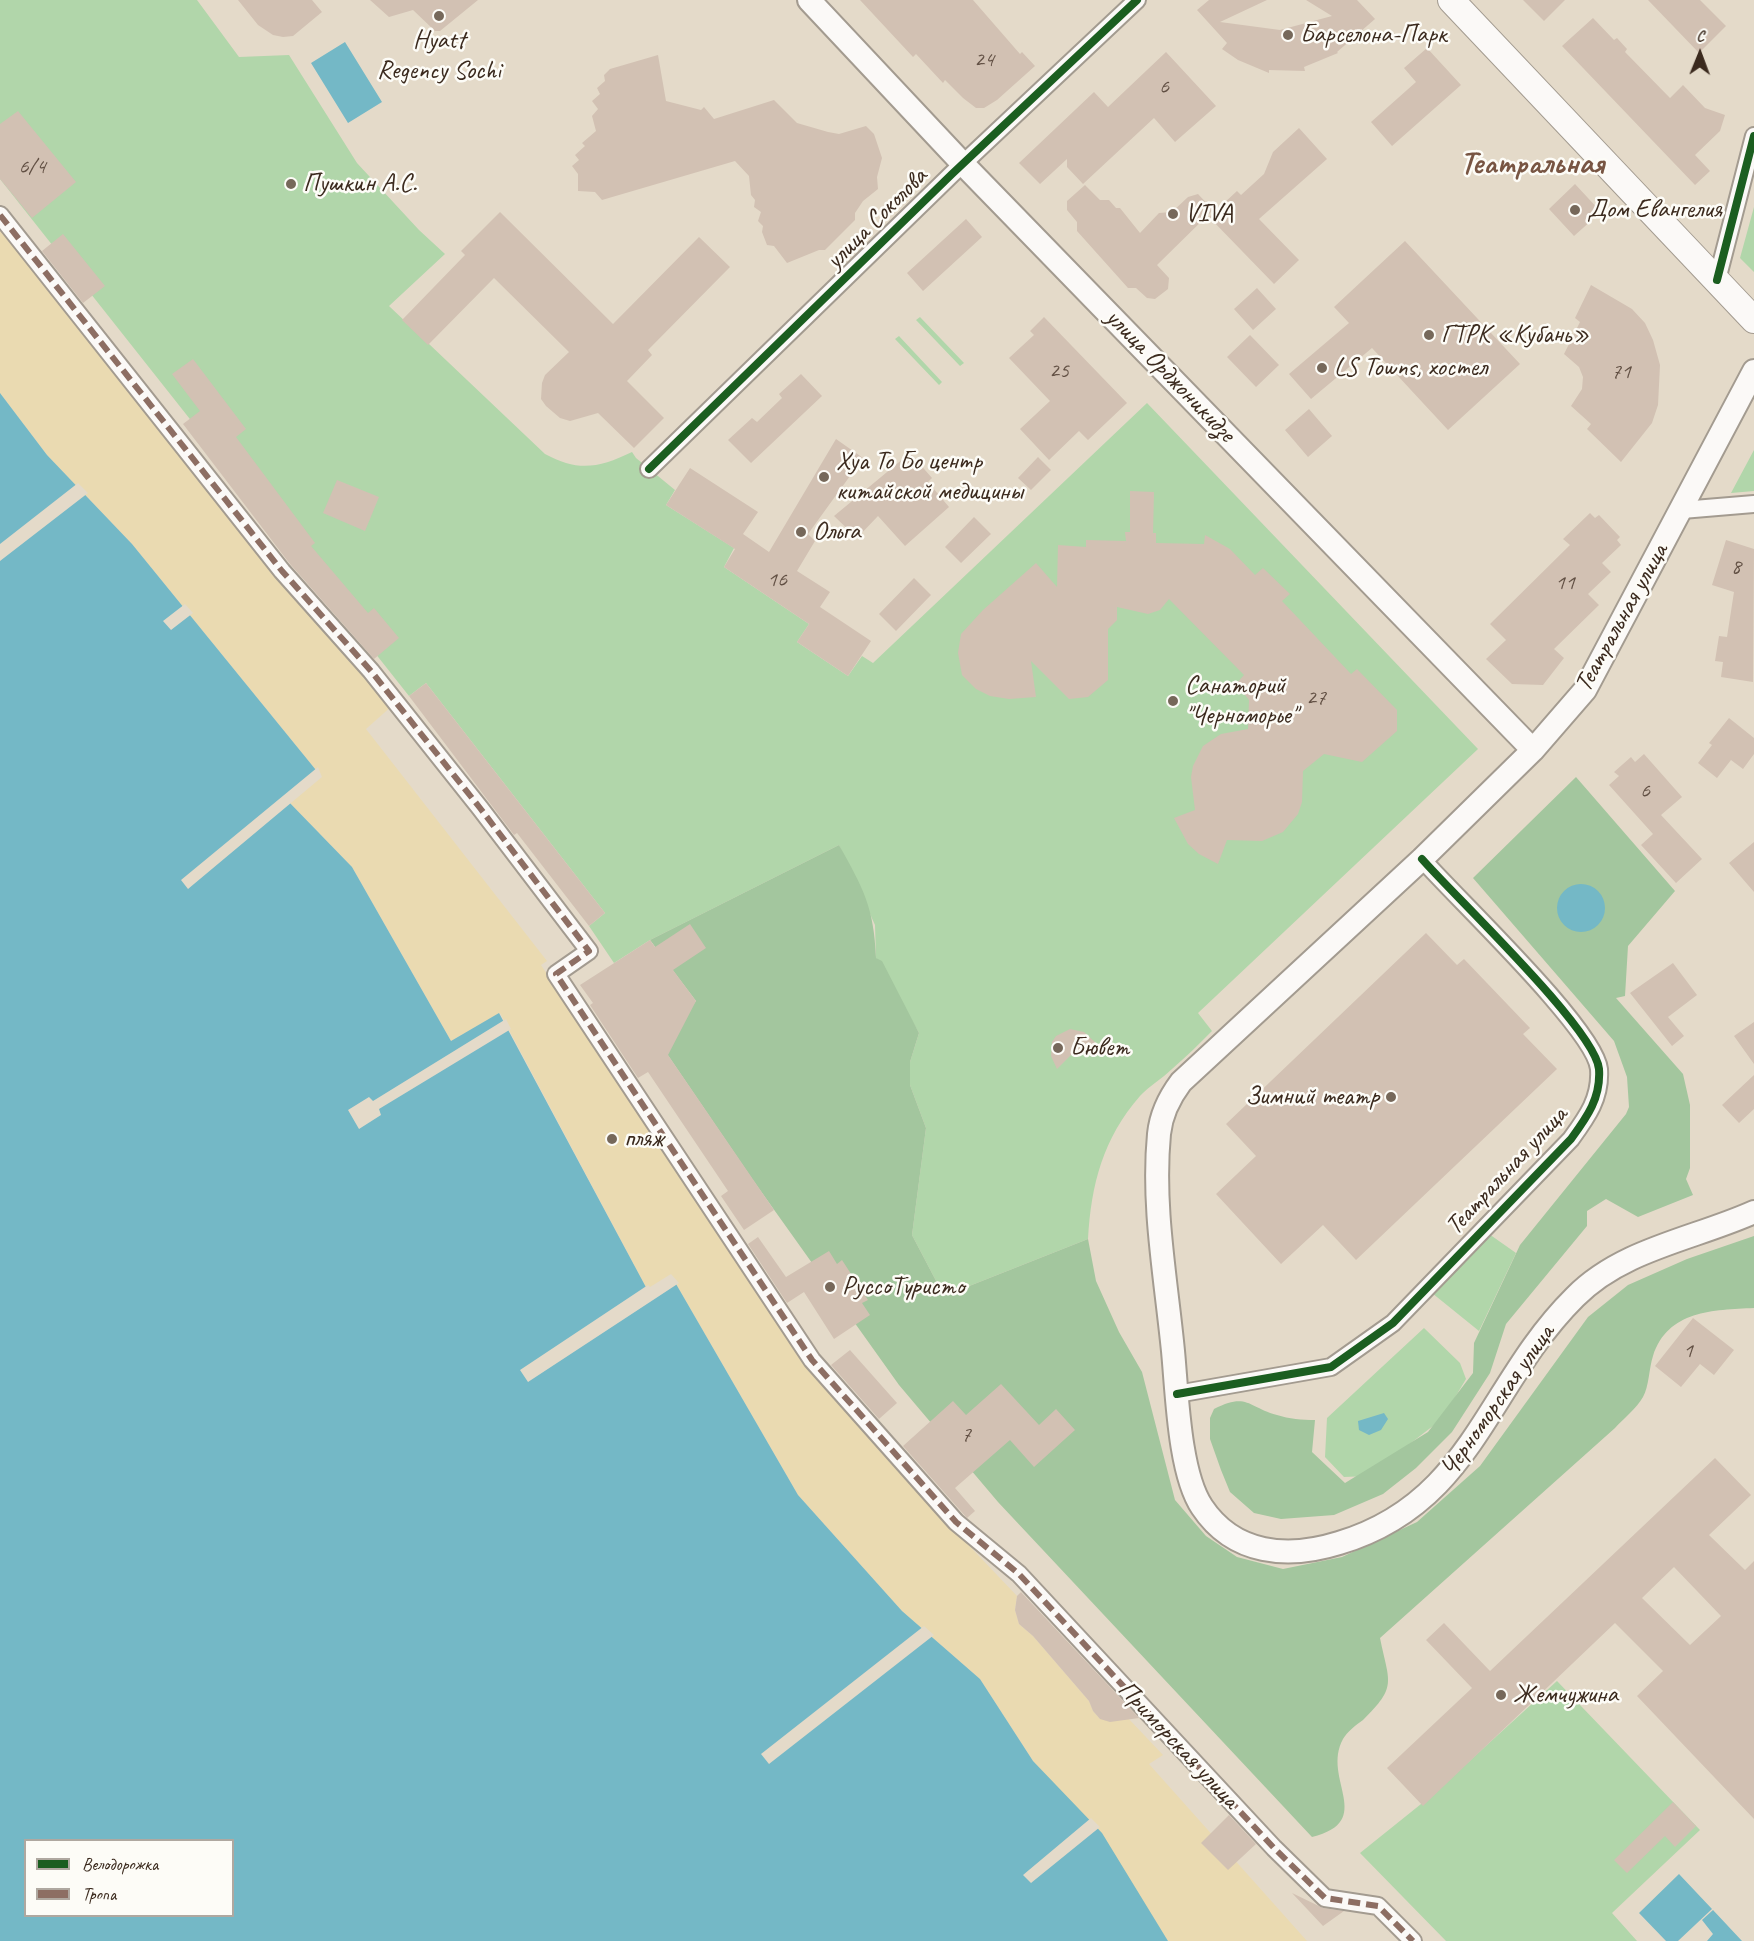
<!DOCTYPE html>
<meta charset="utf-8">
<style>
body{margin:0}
#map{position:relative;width:1754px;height:1941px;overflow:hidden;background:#e4dac9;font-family:Caveat,sans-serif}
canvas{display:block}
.legend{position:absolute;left:24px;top:1839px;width:210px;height:78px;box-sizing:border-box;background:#fdfcf7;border:2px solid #afa8a0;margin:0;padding:8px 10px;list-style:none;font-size:18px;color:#3b2a1e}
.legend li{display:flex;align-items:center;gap:12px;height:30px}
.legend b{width:30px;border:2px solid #afa8a0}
.north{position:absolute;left:1670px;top:24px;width:60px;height:60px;-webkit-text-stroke:4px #fdfcf7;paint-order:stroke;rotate:1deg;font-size:16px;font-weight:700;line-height:24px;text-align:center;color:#3b2a1e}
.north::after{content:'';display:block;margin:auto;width:21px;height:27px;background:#3b2a1e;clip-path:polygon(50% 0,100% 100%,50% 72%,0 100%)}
</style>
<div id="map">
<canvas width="1754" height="1941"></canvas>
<ul class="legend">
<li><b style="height:8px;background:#1b5e20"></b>Велодорожка</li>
<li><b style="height:8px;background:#8d6e63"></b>Тропа</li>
</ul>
<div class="north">С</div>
</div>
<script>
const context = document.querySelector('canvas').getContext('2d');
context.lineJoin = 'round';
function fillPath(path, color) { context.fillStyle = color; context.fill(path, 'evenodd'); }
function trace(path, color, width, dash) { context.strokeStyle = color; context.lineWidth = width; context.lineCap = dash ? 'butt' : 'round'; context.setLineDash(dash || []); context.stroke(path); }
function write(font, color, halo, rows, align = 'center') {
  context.font = font + ' Caveat,sans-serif'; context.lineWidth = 5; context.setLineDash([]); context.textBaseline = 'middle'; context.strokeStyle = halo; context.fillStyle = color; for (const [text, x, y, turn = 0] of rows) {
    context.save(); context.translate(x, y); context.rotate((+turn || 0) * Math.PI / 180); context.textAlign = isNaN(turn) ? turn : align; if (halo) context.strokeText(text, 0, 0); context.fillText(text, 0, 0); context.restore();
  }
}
fillPath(new Path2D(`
 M0,0H197L239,57L289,55L357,163L419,230L445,254L389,306L545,454C578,472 599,468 632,452L636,458L675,490L666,505L734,548L724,567L809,624L797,642L848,676L862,656L873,663L1147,403L1478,749L1198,1013L1212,1031C1199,1044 1186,1057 1172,1069C1162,1079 1149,1086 1140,1096C1103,1138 1091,1185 1088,1239L944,1296L912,1235L926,1128L910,1085V1062L919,1033L876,958L875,925L839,845L650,940L614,963L589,926L605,913L426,683L409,696L0,179Z
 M1754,207V272L1740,258Z
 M920,317L964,363L960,366L916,320Z
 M899,336L942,382L939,385L895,339Z
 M1754,450V491L1731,493Z
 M1489,1234L1516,1253L1479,1331L1432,1293Z
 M1424,1328L1460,1363L1466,1379L1442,1419L1368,1476L1344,1477L1325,1457L1327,1418Z
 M1557,1681L1700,1830L1612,1913L1637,1941H1446L1360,1853L1431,1796Z`), '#b1d6aa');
fillPath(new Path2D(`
 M1576,777L1675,891L1628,946L1625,996L1616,998L1683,1074L1690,1105V1168L1686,1179L1693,1195L1638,1217L1606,1199L1587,1211V1226L1506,1324L1490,1373L1452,1432L1416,1468L1383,1494L1334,1515L1281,1519L1254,1513L1230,1492L1221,1470L1210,1439V1418L1214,1409C1247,1392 1248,1407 1277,1415C1289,1419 1302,1420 1315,1420L1312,1452L1345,1483L1428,1432L1473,1373L1474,1343L1520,1245L1626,1114L1629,1107L1627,1077L1614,1041L1473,878Z
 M839,845C863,888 874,907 876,958L882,961L919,1033L910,1062V1085L926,1128L912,1235L944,1296L1088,1239L1096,1281L1119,1332L1142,1372L1175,1500L1206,1536L1237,1557L1283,1569L1342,1557L1417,1522L1480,1466L1588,1317L1628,1285L1687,1259L1754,1236V1308C1713,1310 1668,1310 1653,1356C1649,1368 1649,1387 1643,1397C1637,1408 1623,1419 1615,1428L1380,1638C1389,1683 1398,1686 1363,1720C1356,1725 1347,1732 1343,1739C1321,1779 1377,1821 1312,1837L998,1502L899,1385L750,1176L661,1045L696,1001L650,940Z`), '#a3c69e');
fillPath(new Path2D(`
 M0,224L393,705L366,729L547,961L541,965L807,1365L957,1533L1017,1596L1015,1610L1019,1624L1033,1636L1089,1701L1093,1711L1100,1719L1126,1716L1163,1755L1149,1764L1307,1941H1168L1112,1853L1033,1761L980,1679L902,1611L798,1495L672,1277L648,1291L500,1013L451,1041L352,867L287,800L320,775L132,544L47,455L0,393Z`), '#eadab1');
fillPath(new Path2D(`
 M345,42L382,102L348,123L311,63Z
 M0,393L47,455L132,544L320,775L287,800L352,867L451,1041L499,1013L648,1291L672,1277L798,1495L902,1611L980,1679L1033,1761L1102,1833L1168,1941H0ZM26,1840H232V1916H26Z
 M1557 908a24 24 0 1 1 48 0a24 24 0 1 1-48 0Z
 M1384,1413L1388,1419L1381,1430L1369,1435L1359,1430L1358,1421Z
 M1679,1874L1712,1909L1678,1941H1666L1639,1913Z
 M1713,1910L1742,1941H1707L1713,1934L1702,1920Z`), '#74b8c6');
fillPath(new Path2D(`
 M78,483L88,493L0,561V544Z
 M185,604L193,613L171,630L163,621Z
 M318,767L322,777L188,889L181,880Z
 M506,1019L511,1029L379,1109L381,1115L359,1129L348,1110L369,1097L373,1101Z
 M671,1274L679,1283L528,1382L520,1370L648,1285L650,1287Z
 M924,1626L934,1635L769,1764L761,1754Z
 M1091,1818L1100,1827L1031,1883L1023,1875Z`), '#e4dac9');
fillPath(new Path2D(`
 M238,0H312L322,12L293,36L283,37L273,35L258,25Z
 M370,0H478L440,31H435L413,10L389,17Z
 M860,0H973L1020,54L1022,52L1035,66L997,100L984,108H976L963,98L945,80L943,83L916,54L913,57Z
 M1209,0H1267L1220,22L1280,30L1332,16L1306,0H1357L1375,19L1337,52L1338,53L1304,67L1305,71L1269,70V73L1238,60L1222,49L1227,43L1197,10Z
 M1523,0H1565L1544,21Z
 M1648,0H1700L1726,26L1699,53Z
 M1593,18L1614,40L1617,38L1627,49L1625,52L1670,98L1683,85L1705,108L1725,115L1720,131L1695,155L1710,171L1695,185L1562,46Z
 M1427,48L1461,85L1392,146L1371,122L1416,82L1404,68Z
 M1166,52L1216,106L1175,142L1154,118L1083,184L1067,167V159L1040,184L1019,163L1094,92L1108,107Z
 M658,55L666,101L701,110L704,107L714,119L774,100L797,123L828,132L839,134L866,126L874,134L882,158L877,177L878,189L863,201L855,213V220L825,250H819L787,263L774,246L767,245L762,232L763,226L758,221L761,212L754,207L755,200L751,195L749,176L735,161L602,200L595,192L578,191V174L572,166L579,160L575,155L585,146L582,143L596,131L592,116L598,109L592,101L600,94L597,88L605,81L604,75L610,69Z
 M18,111L76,182L32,218L0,179V124Z
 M1299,128L1327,159L1259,219L1299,260L1274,284L1209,217L1237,191L1241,195L1264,174L1273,152Z
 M1575,184L1601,212L1574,236L1549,209Z
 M1085,185L1100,200H1109L1116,208H1120L1140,233L1159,213L1172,212L1188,197L1198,194L1213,210L1157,265L1169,278L1168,289L1155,299L1147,298L1136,288H1128L1077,231V222L1067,210V201Z
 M500,212L613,324L699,237L730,267L648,350L652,355L627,381L664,418L634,448L598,413L570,421L560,418L546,406L541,399L542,383L545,375L569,352L494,278L428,345L402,320L465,255L461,251Z
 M966,219L982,237L923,291L907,273Z
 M63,234L105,286L83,303L42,251Z
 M1405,241L1520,364L1448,430L1372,348L1311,399L1289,374L1349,323L1334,307Z
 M1591,285L1632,309L1645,323L1653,340L1660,365L1658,405L1652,423L1621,462L1587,429L1591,424L1571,406L1582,389L1583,377L1579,367L1564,354L1580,322L1575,318Z
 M1257,288L1276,309L1253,330L1234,309Z
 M1044,317L1127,403L1088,440L1079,431L1049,460L1020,429L1050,401L1009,358L1034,335L1030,331Z
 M1250,335L1279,365L1256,387L1227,357Z
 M193,359L246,429L236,437L315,543L311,546L368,613L374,608L399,638L374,659L290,564L183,424L200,411L172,374Z
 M801,374L822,396L751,463L728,440L752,418L757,422L782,398L779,394Z
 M1309,409L1332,436L1308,457L1285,430Z
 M836,439L863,458L808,534L815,541L797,571L830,592L820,607L871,641L848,676L797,642L809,624L724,567L735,549L666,505L690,468L758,512L743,534L769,552Z
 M910,453L932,478L928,482L949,507L905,546L878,516L857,538L834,516Z
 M1038,457L1051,470L1031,490L1018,478Z
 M337,480L379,497L365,531L323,513Z
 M1130,491L1154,492L1153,533H1156V543L1204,544L1205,535L1230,549L1255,575L1263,568L1290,594L1282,601L1351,674L1357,669L1397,710V731L1362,762L1324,754L1303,771L1302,802L1298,814L1283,832L1262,841L1227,840L1218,864L1199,854L1188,844L1174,818L1195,810L1191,777L1193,766L1203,746L1221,734L1248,729L1249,700L1236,684L1244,675L1169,599L1160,610L1148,614L1117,607V620L1108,629V680L1088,697L1069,699L1031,661L1036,697L1009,699L990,696L976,689L962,675L958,653L961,634L983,610L1036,563L1057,587L1058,545L1086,547V540L1126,541L1125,532H1130Z
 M1590,513L1595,518L1599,515L1620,537L1617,540L1621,545L1602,563L1611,572L1588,594L1599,605L1554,649L1564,658L1543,685L1512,684L1486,659L1506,640L1490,624L1570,545L1563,539Z
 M974,517L991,534L961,563L945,547Z
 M1726,540L1754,549L1753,682L1721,677L1723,662L1715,661L1719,636L1727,637L1734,592L1712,585Z
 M914,578L931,595L896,631L879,614Z
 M426,683L605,913L589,926L517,833L514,835L409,696Z
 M1729,718L1754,738V754L1743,769L1731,760L1717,778L1698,763L1712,745L1709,743Z
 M1644,754L1682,797L1661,815L1702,859L1676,883L1641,845L1653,834L1609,785L1619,776L1614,772L1631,757L1635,762Z
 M1754,842V892L1729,863Z
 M690,924L706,948L673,970L696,1001L668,1055L774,1210L744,1230L721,1196L728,1191L648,1072L638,1078L590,1005L593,1003L580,985L650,940L655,947Z
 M1426,933L1457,965L1464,959L1530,1028L1523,1034L1557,1069L1356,1260L1323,1225L1281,1264L1216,1194L1256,1156L1226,1124Z
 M1673,963L1697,995L1668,1017L1684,1036L1672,1046L1630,993Z
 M1754,1022V1064L1734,1036Z
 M1070,1029L1084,1032L1096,1043L1073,1053L1057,1069L1051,1056L1052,1042L1056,1036Z
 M1754,1075V1109L1739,1123L1722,1105Z
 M758,1237L786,1277L829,1251L837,1264L842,1260L868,1300L862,1303L870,1315L834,1339L804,1292L787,1303L748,1244Z
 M1693,1318L1734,1350L1714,1375L1700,1364L1681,1387L1655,1366Z
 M850,1350L897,1403L879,1419L831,1365Z
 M1001,1384L1039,1425L1056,1409L1075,1430L1034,1467L1010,1440L955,1488L975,1511L967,1518L903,1446L953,1401L966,1415Z
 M1715,1458L1751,1495L1709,1535L1745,1570L1754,1561V1819L1637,1696L1663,1671L1615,1623L1423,1806L1387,1768L1472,1688L1426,1640L1444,1623L1490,1671ZM1674,1567L1721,1616L1690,1645L1642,1598Z
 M1021,1592L1139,1718L1110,1722L1100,1719L1093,1711L1089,1701L1033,1636L1019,1624L1015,1610L1017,1596Z
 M1673,1802L1696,1826L1675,1847L1665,1836L1627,1873L1614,1860Z
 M1229,1815L1256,1844L1228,1870L1201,1843Z
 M1292,1893L1323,1908L1344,1911L1323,1926Z`), '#d2c1b3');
const street = new Path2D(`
 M0,215L282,571L371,671L480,808L589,951L556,974L812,1360L956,1522L1019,1574L1274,1848L1325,1898L1378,1906L1413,1941
 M1717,280L1754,136
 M649,469L952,174L1137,0
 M1682,510L1754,504
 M1177,1394L1331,1367L1393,1323L1571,1139C1587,1117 1601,1098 1599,1069C1595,1029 1455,897 1422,859`);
const secondary = new Path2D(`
 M809,0L963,164L1533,750
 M1754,371L1585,690L1533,750L1422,859L1181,1082C1169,1098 1161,1114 1159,1134C1152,1206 1166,1279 1173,1351C1177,1392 1179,1473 1202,1507C1234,1555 1288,1559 1339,1543C1473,1503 1486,1385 1575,1297C1622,1249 1694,1239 1754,1212`);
const primary = new Path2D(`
 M1451,0L1754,320`);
trace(street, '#a39b90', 20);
trace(secondary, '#a39b90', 26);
trace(primary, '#a39b90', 28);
trace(street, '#fbf9f7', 16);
trace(secondary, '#fbf9f7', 22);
trace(primary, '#fbf9f7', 26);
trace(new Path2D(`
 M0,215L282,571L371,671L480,808L589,951L556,974L812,1360L956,1522L1019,1574L1274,1848L1325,1898L1378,1906L1413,1941`), '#8d6e63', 6, [12, 6]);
trace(new Path2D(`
 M1717,280L1754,136
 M649,469L952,174L1137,0
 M1177,1394L1331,1367L1393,1323L1571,1139C1587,1117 1601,1098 1599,1069C1595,1029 1455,897 1422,859`), '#1b5e20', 8);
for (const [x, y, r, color] of [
 [439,16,6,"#76685a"],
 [1288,35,6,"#76685a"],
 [291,184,6,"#76685a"],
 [1575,210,6,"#76685a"],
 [1173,214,6,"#76685a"],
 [1429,335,6,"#76685a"],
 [1322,368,6,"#76685a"],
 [824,477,6,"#76685a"],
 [801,532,6,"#76685a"],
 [1173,701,6,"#76685a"],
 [1058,1048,6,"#76685a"],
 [1391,1097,6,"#76685a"],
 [612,1139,6,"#76685a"],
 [830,1287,6,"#76685a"],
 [1501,1695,6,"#76685a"]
]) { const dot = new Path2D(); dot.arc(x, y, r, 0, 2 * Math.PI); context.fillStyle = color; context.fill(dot); trace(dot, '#fdfcf7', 2); }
write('22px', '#625044', null, [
 ["24",984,60],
 ["6",1164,87],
 ["6/4",32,167],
 ["25",1059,371],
 ["71",1621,372],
 ["8",1736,567],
 ["16",777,580],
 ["11",1565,583],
 ["27",1316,698],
 ["6",1645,791],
 ["1",1688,1351],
 ["7",966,1435]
]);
write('26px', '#3b2a1e', '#fdfcf7', [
 ["Барселона-Парк",1300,35],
 ["Hyatt",439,41,"center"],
 ["Regency Sochi",439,71,"center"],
 ["Пушкин А.С.",303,184],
 ["Дом Евангелия",1587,210],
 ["VIVA",1185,214],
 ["ГТРК «Кубань»",1441,335],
 ["LS Towns, хостел",1334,368],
 ["Хуа То Бо центр",836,462],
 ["китайской медицины",836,492],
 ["Ольга",813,532],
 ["Санаторий",1185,686],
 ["\"Черноморье\"",1185,716],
 ["Бювет",1070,1048],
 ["Зимний театр",1379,1097,"right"],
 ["пляж",624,1139],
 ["РуссоТуристо",842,1287],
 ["Жемчужина",1513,1695]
], 'left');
write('26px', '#3b2a1e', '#fdfcf7', [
 ["улица Соколова",877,219,-45],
 ["улица Орджоникидзе",1170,376,46],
 ["Театральная улица",1622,618,-61],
 ["Театральная улица",1507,1171,-47],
 ["Черноморская улица",1498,1401,-55],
 ["Приморская улица",1178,1745,47]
]);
write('bold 32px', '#785543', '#fdfcf7', [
 ["Театральная",1532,165]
]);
</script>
